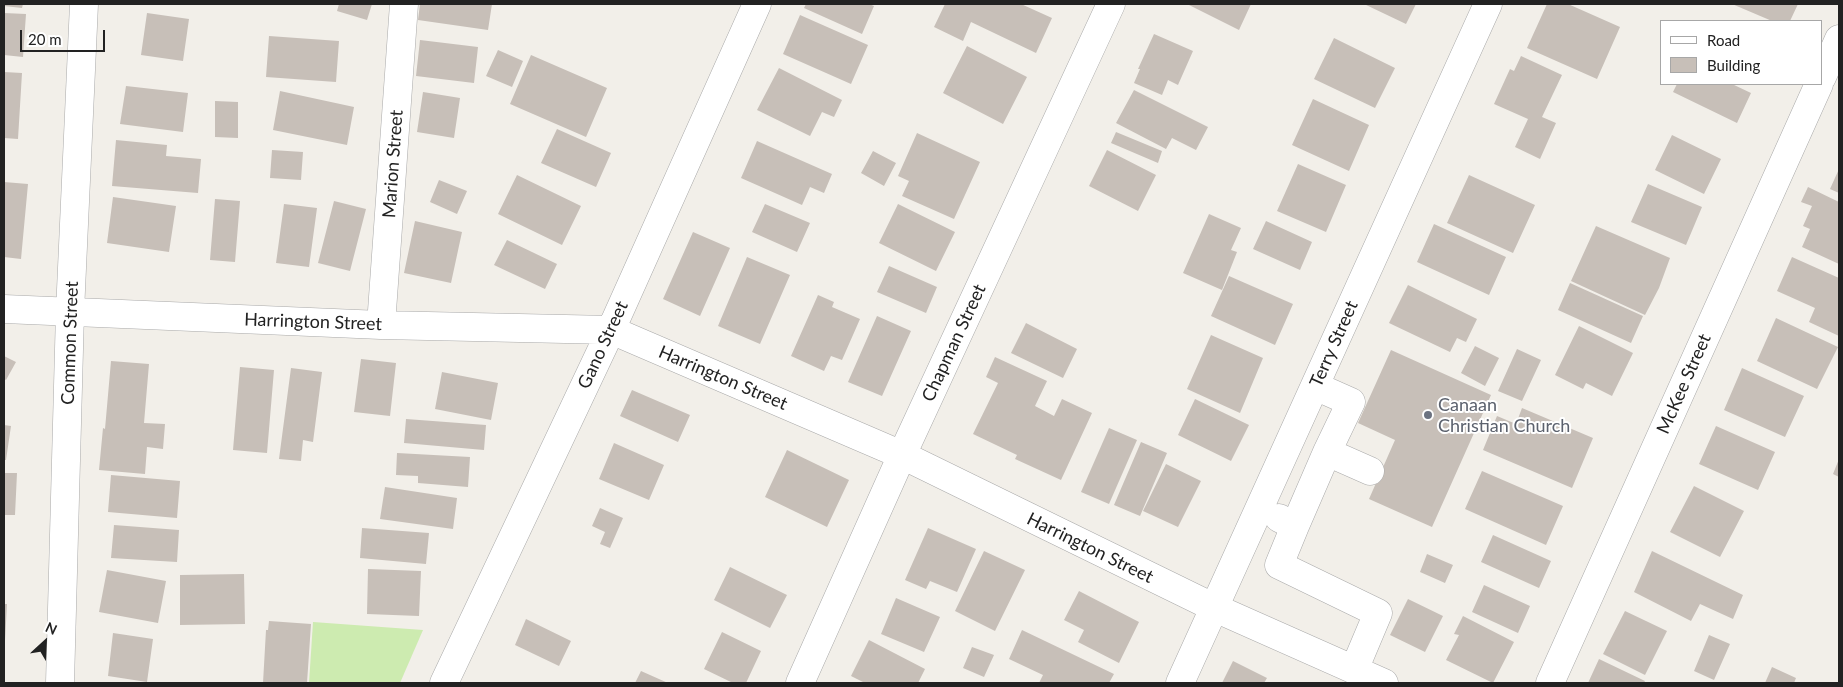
<!DOCTYPE html>
<style>
body{margin:0}
#map{position:relative;width:1843px;height:687px;overflow:hidden;background:#f2efe9;font-family:Lato,sans-serif}
canvas{display:block}
.frame{position:absolute;inset:0;border:5px solid #222;pointer-events:none}
.legend{position:absolute;left:1660px;top:20px;width:162px;height:65px;box-sizing:border-box;background:#fff;border:1px solid #a7a7a7;margin:0;padding:6px 9px;list-style:none;font-size:15px;color:#222}
.legend li{display:flex;align-items:center;gap:10px;height:25px}
.legend b{width:25px;border:1px solid #a7a7a7}
.north{position:absolute;left:20px;top:617px;width:50px;height:50px;-webkit-text-stroke:4px #fff;paint-order:stroke;rotate:25deg;font-size:14px;font-weight:700;line-height:20px;text-align:center;color:#222}
.north::after{content:'';display:block;margin:auto;width:18px;height:22px;background:#222;clip-path:polygon(50% 0,100% 100%,50% 72%,0 100%)}
.scale{position:absolute;left:20px;top:30px;width:85px;height:22px;box-sizing:border-box;border:2px solid #222;border-top:0;padding-left:6px;font-size:15px;line-height:18px;white-space:nowrap;color:#222;-webkit-text-stroke:4px #fff;paint-order:stroke}
</style>
<div id="map">
<canvas width="1843" height="687"></canvas>
<div class="frame"></div>
<ul class="legend">
<li><b style="height:6px;background:#fff"></b>Road</li>
<li><b style="height:14px;background:#c7bfb8"></b>Building</li>
</ul>
<div class="north">N</div>
<div class="scale">20 m</div>
</div>
<script>
const context = document.querySelector('canvas').getContext('2d');
context.lineJoin = 'round';
function fillPath(path, color) { context.fillStyle = color; context.fill(path, 'evenodd'); }
function trace(path, color, width, dash) { context.strokeStyle = color; context.lineWidth = width; context.lineCap = dash ? 'butt' : 'round'; context.setLineDash(dash || []); context.stroke(path); }
function write(font, color, halo, rows, align = 'center') {
  context.font = font + ' Lato,sans-serif'; context.lineWidth = 4; context.setLineDash([]); context.textBaseline = 'middle'; context.strokeStyle = halo; context.fillStyle = color; for (const [text, x, y, turn = 0] of rows) {
    context.save(); context.translate(x, y); context.rotate((+turn || 0) * Math.PI / 180); context.textAlign = isNaN(turn) ? turn : align; if (halo) context.strokeText(text, 0, 0); context.fillText(text, 0, 0); context.restore();
  }
}
fillPath(new Path2D(`
 M313,622L423,630L400,683H309Z`), '#cdebb0');
fillPath(new Path2D(`
 M4,4H23L22,8L4,6Z
 M339,4H372L367,20L337,11Z
 M420,4H492L488,30L418,20Z
 M806,4H869L874,6L862,34L804,8Z
 M945,4H973L976,5L977,4H1021L1052,18L1036,53L971,22L963,41L934,27Z
 M1187,4H1251L1239,30Z
 M1364,4H1416L1406,24Z
 M1547,4H1568L1620,27L1597,79L1527,48Z
 M1732,4H1798L1790,21H1772Z
 M4,13L26,14L23,57L4,55Z
 M147,13L189,19L183,61L141,55Z
 M800,15L868,45L851,84L783,54Z
 M1154,34L1193,51L1178,85L1168,80L1162,95L1134,83L1140,69H1138Z
 M269,36L339,41L336,82L266,77Z
 M1334,38L1395,68L1375,108L1314,79Z
 M420,40L478,47L474,83L416,76Z
 M967,46L1027,77L1003,124L943,93Z
 M498,50L523,61L512,87L486,76Z
 M531,55L607,88L586,137L510,104Z
 M1521,56L1562,75L1542,117L1556,123L1540,159L1515,147L1528,119L1494,104L1510,69L1514,71Z
 M779,68L842,100L834,117L822,112L810,136L757,110Z
 M4,72L22,73L18,139L4,138Z
 M1677,84H1732L1751,93L1737,123L1673,92Z
 M126,86L188,93L183,132L120,124Z
 M1134,90L1208,127L1196,150L1172,138L1166,149L1116,123Z
 M280,91L354,107L347,145L273,130Z
 M423,92L460,98L454,138L417,132Z
 M1313,99L1369,125L1349,171L1292,145Z
 M215,101L238,102V138L215,137Z
 M557,129L611,153L596,187L541,163Z
 M1116,132L1162,151L1158,163L1111,143Z
 M917,133L980,162L954,219L902,196L909,181L898,176Z
 M1672,135L1721,159L1704,194L1655,170Z
 M116,140L167,145L166,156L201,159L198,193L112,186Z
 M757,141L832,174L824,193L810,187L802,205L741,178Z
 M272,150L303,152L301,180L270,178Z
 M1107,150L1156,175L1138,211L1089,186Z
 M873,151L896,163L884,186L861,173Z
 M1298,164L1346,185L1326,232L1277,211Z
 M1839,169V193L1830,189Z
 M517,175L581,206L562,245L498,214Z
 M1469,175L1535,205L1513,253L1447,223Z
 M439,180L467,191L457,214L430,202Z
 M4,182L28,184L21,259L4,257Z
 M1648,184L1702,207L1686,245L1631,222Z
 M1808,187L1839,202V264L1802,247L1810,229L1803,226L1812,206L1801,202Z
 M113,197L176,206L169,252L107,243Z
 M215,199L240,201L235,262L210,260Z
 M334,201L366,209L350,271L318,263Z
 M284,204L317,208L309,267L276,263Z
 M765,204L810,223L797,252L752,232Z
 M898,204L955,232L936,271L879,243Z
 M1209,214L1241,228L1231,250L1237,252L1222,290L1183,273Z
 M415,221L462,232L451,283L404,273Z
 M1266,221L1312,242L1300,270L1253,249Z
 M1434,224L1506,257L1489,295L1417,262Z
 M1596,226L1670,258L1659,288L1645,315L1571,281Z
 M693,232L730,248L700,316L663,299Z
 M507,240L557,264L545,289L494,265Z
 M747,257L790,275L760,344L718,326Z
 M1792,257L1839,278V336L1809,322L1815,308L1777,291Z
 M889,266L937,287L926,313L877,292Z
 M1229,276L1293,304L1275,345L1211,316Z
 M1570,283L1643,316L1631,343L1558,310Z
 M1408,285L1477,319L1466,342L1457,338L1450,352L1389,323Z
 M818,295L834,302L832,307L860,319L842,360L831,356L824,371L791,356Z
 M877,316L911,331L882,396L848,382Z
 M1776,318L1838,347L1817,389L1757,361Z
 M1026,323L1077,349L1063,378L1011,353Z
 M1579,326L1633,353L1612,396L1586,383L1583,389L1555,375Z
 M1211,335L1263,358L1240,413L1187,389Z
 M1475,346L1499,358L1485,386L1461,373Z
 M1517,349L1541,360L1522,401L1498,391Z
 M1391,350L1491,395L1432,527L1369,499L1395,440L1358,423Z
 M4,356L16,362L6,380L4,379Z
 M995,357L1047,381L1035,406L1054,416L1062,399L1092,413L1061,480L1015,459L1017,455L973,434L998,383L986,377Z
 M361,359L396,363L390,416L354,412Z
 M111,361L149,364L144,423L165,424L163,449L147,447L145,474L99,470L103,428L105,429Z
 M240,367L274,370L267,453L233,450Z
 M291,368L322,372L313,442L303,440L301,461L279,459Z
 M1742,368L1804,396L1785,437L1724,410Z
 M442,372L498,383L491,420L435,409Z
 M632,390L690,415L678,442L620,416Z
 M1195,399L1249,425L1231,461L1178,435Z
 M1522,408L1593,438L1572,488L1483,450L1497,416L1516,424Z
 M406,419L486,425L484,450L404,443Z
 M4,425L11,426L6,460H4Z
 M1716,426L1775,452L1758,490L1699,464Z
 M1109,428L1137,440L1109,504L1081,492Z
 M1141,442L1167,453L1140,516L1114,505Z
 M614,443L664,465L649,500L599,479Z
 M787,450L849,480L827,527L765,497Z
 M397,453L470,457L468,487L418,483V476L396,475Z
 M1839,459V477L1833,474Z
 M1166,464L1201,481L1178,527L1143,511Z
 M1482,471L1563,506L1546,545L1465,509Z
 M4,473H17L15,515H4Z
 M111,475L180,481L177,518L108,512Z
 M1694,486L1744,511L1720,557L1670,532Z
 M385,487L457,498L453,529L380,519Z
 M600,508L623,518L610,548L600,544L605,532L592,526Z
 M114,525L179,530L177,562L111,558Z
 M362,528L429,533L426,564L360,558Z
 M928,528L976,549L957,592L930,581L926,589L905,580Z
 M1493,535L1551,561L1539,588L1481,562Z
 M984,551L1025,570L995,631L955,611Z
 M1652,551L1743,595L1733,619L1700,604L1691,621L1634,592Z
 M1427,554L1453,565L1445,583L1420,572Z
 M730,567L787,595L770,628L714,600Z
 M368,569L421,571L419,616L367,614Z
 M107,570L166,581L158,623L99,612Z
 M244,574L245,624L180,625V575Z
 M1484,585L1530,606L1518,633L1472,612Z
 M1079,591L1139,622L1119,663L1078,642L1084,630L1064,620Z
 M896,598L940,617L924,652L881,634Z
 M1408,599L1443,616L1425,652L1390,635Z
 M4,604H7L5,641H4Z
 M1625,611L1667,631L1645,675L1603,654Z
 M1463,616L1514,642L1493,683L1446,660L1459,635L1454,634Z
 M526,619L571,641L559,666L515,645Z
 M269,621L311,624L307,683H263L266,630H268Z
 M1022,630L1114,674L1109,683H1039L1043,675L1009,659Z
 M722,632L761,651L746,683H733L704,669Z
 M113,633L153,639L147,682L108,676Z
 M1709,635L1730,644L1714,680L1694,671Z
 M869,640L925,669L918,683H865L851,676Z
 M972,647L994,655L984,677L963,668Z
 M1599,659L1645,681L1644,683H1588Z
 M1233,661L1267,678L1264,683H1222Z
 M1772,667L1796,678L1794,683H1765Z
 M641,671L668,683H635Z`), '#c7bfb8');
const minor = new Path2D(`
 M1822,77L1839,39
 M4,309L381,325L611,330L902,455L1215,608L1384,683
 M381,325L404,4
 M1315,386L1351,402L1327,452L1370,471
 M1279,518L1295,526L1327,452
 M1295,526L1279,565L1378,613L1354,670
 M60,683L70,312L84,4
 M444,683L611,330L757,4
 M800,683L902,455L1111,4
 M1180,683L1488,4
 M1550,683L1819,84`);
trace(minor, '#a9a9a9', 29);
trace(minor, '#fff', 28);
for (const [x, y, r, color] of [
 [1428,415,5,"#6b7280"]
]) { const dot = new Path2D(); dot.arc(x, y, r, 0, 2 * Math.PI); context.fillStyle = color; context.fill(dot); trace(dot, '#fff', 2); }
write('18px', '#222', '#fff', [
 ["Marion Street",393,164,-86],
 ["Harrington Street",313,322,2],
 ["Common Street",70,343,-88],
 ["Chapman Street",954,343,-65],
 ["Terry Street",1334,344,-66],
 ["Gano Street",603,345,-65],
 ["Harrington Street",723,378,23],
 ["McKee Street",1684,384,-66],
 ["Harrington Street",1090,548,26]
]);
write('18px', '#5b616d', '#fff', [
 ["Canaan",1438,405],
 ["Christian Church",1438,426]
], 'left');
</script>
